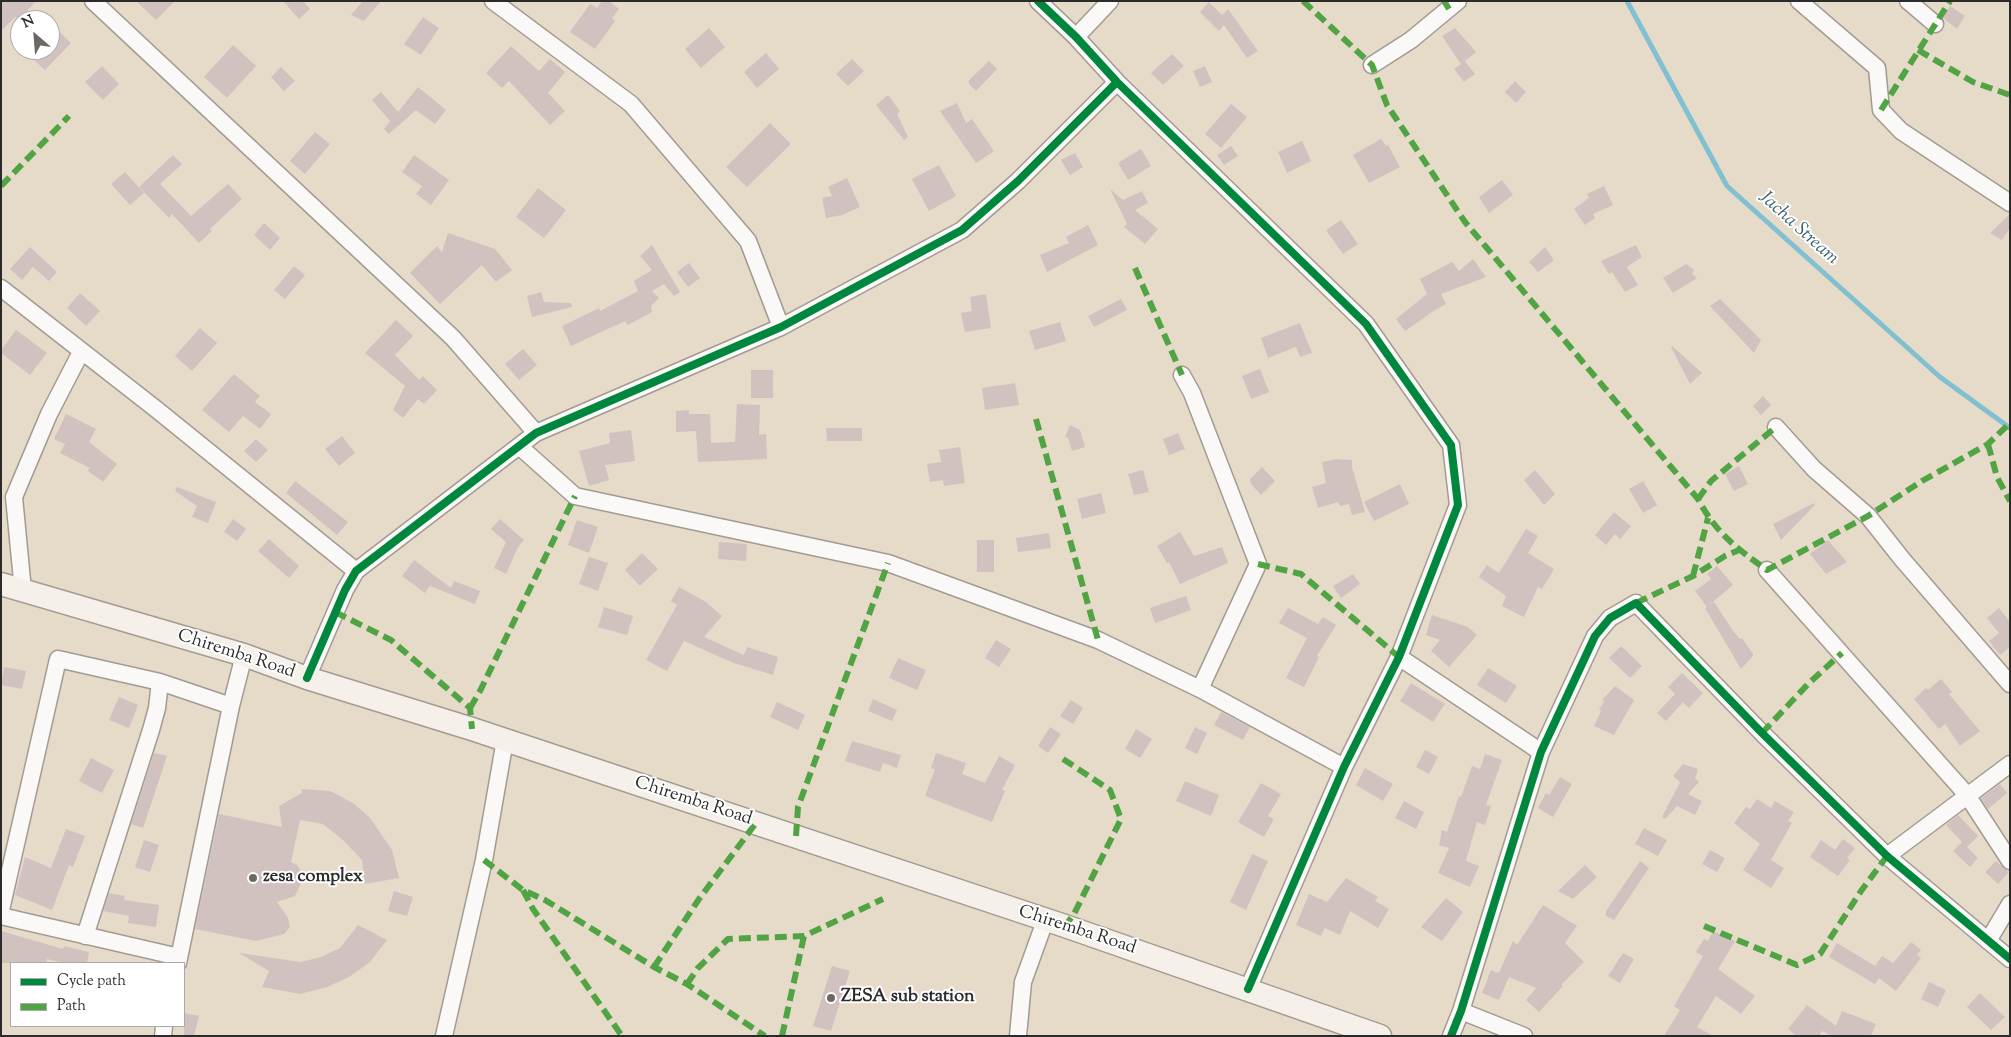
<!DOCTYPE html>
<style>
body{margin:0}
#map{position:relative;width:2011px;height:1037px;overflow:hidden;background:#e6dac9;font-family:"Sorts Mill Goudy",serif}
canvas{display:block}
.frame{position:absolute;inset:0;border:2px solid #2b2b2b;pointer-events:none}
.legend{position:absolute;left:10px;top:962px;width:175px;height:65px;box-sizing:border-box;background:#fff;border:1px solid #aaa;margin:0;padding:6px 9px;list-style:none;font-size:15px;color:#2b2b2b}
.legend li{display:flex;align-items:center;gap:10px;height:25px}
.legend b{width:25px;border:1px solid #aaa}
.north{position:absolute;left:10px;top:10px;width:50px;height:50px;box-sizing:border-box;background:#fff;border:1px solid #aaa;border-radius:50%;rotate:333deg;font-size:14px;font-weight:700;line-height:20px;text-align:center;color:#2b2b2b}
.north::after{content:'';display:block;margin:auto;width:18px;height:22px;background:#6c6862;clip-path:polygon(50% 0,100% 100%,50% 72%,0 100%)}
</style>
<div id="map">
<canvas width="2011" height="1037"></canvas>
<div class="frame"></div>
<ul class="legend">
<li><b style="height:6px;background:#00873e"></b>Cycle path</li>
<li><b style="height:6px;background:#51a443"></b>Path</li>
</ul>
<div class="north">N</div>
</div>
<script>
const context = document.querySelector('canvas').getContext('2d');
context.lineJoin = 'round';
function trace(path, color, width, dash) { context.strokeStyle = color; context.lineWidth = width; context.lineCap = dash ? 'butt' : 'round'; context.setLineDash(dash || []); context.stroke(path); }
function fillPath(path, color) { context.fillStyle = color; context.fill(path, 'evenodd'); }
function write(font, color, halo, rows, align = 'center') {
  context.font = font + ' "Sorts Mill Goudy",serif'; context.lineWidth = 4; context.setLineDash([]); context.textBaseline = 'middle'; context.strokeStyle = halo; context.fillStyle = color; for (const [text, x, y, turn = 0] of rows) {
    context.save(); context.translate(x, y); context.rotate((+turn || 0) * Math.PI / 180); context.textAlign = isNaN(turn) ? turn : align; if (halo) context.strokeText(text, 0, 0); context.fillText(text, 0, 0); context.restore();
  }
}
trace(new Path2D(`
 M1627,1L1727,186L1940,377L2010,428`), '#81c0d1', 5);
fillPath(new Path2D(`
 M1,1H36L19,20L15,17L1,31Z
 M136,1H175L156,20Z
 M283,1H303L310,9L299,19Z
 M363,1H381L364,21L351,15Z
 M602,1H609L619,9L612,18L615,21L595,49L570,32L590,4L597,8Z
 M1209,2L1222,15L1228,9L1258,51L1247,58L1224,25L1219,31L1200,12Z
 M1950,6L1965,16L1957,29L1943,18Z
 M423,17L439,28L421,55L404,44Z
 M50,23L71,43L45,70L23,50H50Z
 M709,28L725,47L701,68L685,49Z
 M1455,28L1476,52L1461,64L1442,36Z
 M233,45L256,66L227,98L204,77Z
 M511,46L539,71L550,59L565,72L548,93L565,111L550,125L509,81L502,88L486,73Z
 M766,53L779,69L757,88L744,72Z
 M1172,54L1184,66L1163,85L1151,73Z
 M852,59L864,71L848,86L836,74Z
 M989,61L997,69L976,91L969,84V80Z
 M1465,61L1475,74L1464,82L1454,69Z
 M102,66L119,84L103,100L85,82Z
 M1205,66L1212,82L1200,87L1193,71Z
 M281,67L295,81L284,91L271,77Z
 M1515,81L1526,92L1516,103L1505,92Z
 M418,87L446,110L435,124L416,110L389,134L384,129L390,121L372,100L381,92L398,112Z
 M888,95L900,111L897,114L908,137L904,140L876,105Z
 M957,103L966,123L972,119L994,151L976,163L940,111Z
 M1231,104L1247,117L1221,148L1205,134Z
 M770,123L791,144L747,187L726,167Z
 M315,132L330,144L305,174L290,161Z
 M1381,139L1386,146L1388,145L1400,167L1369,183L1353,155Z
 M1302,141L1311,161L1287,173L1278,152Z
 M1231,146L1238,156L1224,165L1217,155Z
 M1141,149L1151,166L1128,180L1118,163Z
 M1075,153L1083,167L1070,175L1061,160Z
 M173,155L182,164L160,184L191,216L228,184L242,199L210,229L212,231L199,243L172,214L169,218L139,187Z
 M414,155L449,180L431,205L416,194L422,186L402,172Z
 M939,165L956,196L929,211L912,179Z
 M125,172L144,193L130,205L111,184Z
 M847,178L860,207L842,215L826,218L822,198L832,196L828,187Z
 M1502,180L1513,195L1489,213L1479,197Z
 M1604,186L1613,205L1593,214L1595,218L1585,225L1574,209L1589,198L1587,194Z
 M538,188L566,210L544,238L516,217Z
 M1110,189L1123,200L1142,191L1148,203L1135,210L1158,229L1145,244L1124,227L1127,224Z
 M2010,214V228L2002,240L1990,233Z
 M1341,220L1358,244L1343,254L1326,230Z
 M264,223L280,238L270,250L254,235Z
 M1088,225L1098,245L1047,272L1040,255L1069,243L1066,237Z
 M448,233L495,249L512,270L496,282L482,265L440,304L410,273L437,246L442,252Z
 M652,245L680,292L674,296L664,284L652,291L659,298L651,306L652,312L628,325L625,321L571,346L562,326L599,308L600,311L638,291L634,281L652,270L640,256Z
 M1636,245L1642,257L1627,267L1638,285L1625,292L1612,272L1609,274L1601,261Z
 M30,247L57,272L49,281L33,267L22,280L10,269Z
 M1545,247L1554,260L1538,272L1529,262Z
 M1473,259L1486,277L1441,294L1446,304L1435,310L1405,331L1396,319L1427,294L1420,279L1452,262L1459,271Z
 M689,263L700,278L688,287L677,272Z
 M1686,264L1694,270L1692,274L1697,278L1673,293L1663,278Z
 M294,266L305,275L285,299L274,290Z
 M541,292L544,302L571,303L572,307L532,317L527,296Z
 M80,293L100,311L86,326L67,308Z
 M986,294L991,328L965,332L961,313L972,311L970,297Z
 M1121,299L1127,310L1094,327L1088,316Z
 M1720,299L1761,340L1754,353L1710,306Z
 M396,320L413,336L395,355L419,380L423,376L437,390L424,404L418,399L403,418L393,410L405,386L365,353Z
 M1060,322L1066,341L1035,350L1029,331Z
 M1300,323L1312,353L1300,357L1296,347L1268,358L1261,338Z
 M200,328L217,343L192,371L175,356Z
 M16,330L47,353L30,375L1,353V350Z
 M1672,346L1702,373L1690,384L1671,347Z
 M523,349L537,365L519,380L505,364Z
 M1260,369L1269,392L1251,399L1242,376Z
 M751,370H773V398H751Z
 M234,374L260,396L255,402L271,414L260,429L243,416L229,432L202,410Z
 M1015,383L1019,405L985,410L982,388Z
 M1763,396L1771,405L1761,415L1753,406Z
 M737,404L760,405L759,435L766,434L767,459L698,462L696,431L676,432V411L689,410V414H710L711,443L735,442Z
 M66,414L96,429L89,442L117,464L103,482L88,471L90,468L60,453L65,444L54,439Z
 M1070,425L1080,430L1085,447L1072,451L1068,438L1065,437Z
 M826,428H862V441H827Z
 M631,430L635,461L605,465L609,480L589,486L579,451L610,443L609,433Z
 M1178,433L1185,449L1169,455L1163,439Z
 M342,436L355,453L339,466L325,449Z
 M256,439L268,450L256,462L244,451Z
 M960,447L965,483L944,486L943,480L930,482L927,464L941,462L939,450Z
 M1336,459L1352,460V467L1365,512L1352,515L1349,504L1340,506L1338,502L1318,508L1312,487L1326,483L1322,462Z
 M1739,466L1748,484L1734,491L1725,474Z
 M1262,467L1275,481L1261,495L1251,484L1250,479Z
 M1143,470L1149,492L1134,495L1128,474Z
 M1535,470L1555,494L1544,505L1524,480Z
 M295,481L348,522L337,535L286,493Z
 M1643,481L1657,505L1643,513L1629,489Z
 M1400,484L1409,504L1374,521L1364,502Z
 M177,487L216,502L208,523L192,517L197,506L175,491Z
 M1101,493L1106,513L1082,519L1077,499Z
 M1814,503L1815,505L1781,540L1773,524Z
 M1614,512L1631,526L1620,539L1615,534L1606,545L1595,535Z
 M233,519L246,529L237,541L224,532Z
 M500,519L524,540L518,547L506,574L494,568L506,542L491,529Z
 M577,520L598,527L589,553L568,545Z
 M1526,529L1538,536L1528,553L1554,569L1542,589L1538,587L1524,617L1502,606L1506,596L1479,577L1487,565L1499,573Z
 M1180,532L1194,556L1222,547L1228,563L1180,584L1169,562L1167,563L1157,546Z
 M1049,533L1051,548L1018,552L1016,538Z
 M269,539L299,566L289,578L258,551Z
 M977,540H994V572H977Z
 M1828,540L1847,562L1826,574L1810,554Z
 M719,542L747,544L746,561L718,559Z
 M642,553L658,569L640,586L625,570Z
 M589,557L608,563L598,591L579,584Z
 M414,560L451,588L454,581L480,591L475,604L430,586L425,593L402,576Z
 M1717,566L1733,585L1708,606L1714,602L1733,631L1740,639L1742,638L1753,654V656L1741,669L1705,608L1707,607L1695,591L1711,579L1707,574Z
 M1353,574L1360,584L1341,598L1333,586Z
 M679,587L706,602L722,616L704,637L744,655L747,647L778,657L773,675L731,662L684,641L667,671L646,660L677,605L671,601Z
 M1186,596L1191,610L1155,623L1150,608Z
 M604,607L633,616L627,635L598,627Z
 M1288,608L1318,624L1323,617L1336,625L1317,656L1319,657L1304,687L1286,678L1307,638L1279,623Z
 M1999,608L2010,622V647L2000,655L1989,641L1999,633L1987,618Z
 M1432,615L1468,627L1477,635L1449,667L1431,651L1440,640L1426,635Z
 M996,640L1011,649L999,667L985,658Z
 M1621,646L1642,666L1630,678L1609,658Z
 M898,658L926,670L917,690L889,678Z
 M4,667L26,671L22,689L1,685Z
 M1488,668L1517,686L1506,703L1477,685Z
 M1682,673L1703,693L1689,708L1683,702L1666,721L1657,713L1675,694L1668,687Z
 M1941,679L1952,692L1949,694L1980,731L1960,746L1945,724L1939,729L1914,699L1926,688L1928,690Z
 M1411,683L1445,704L1433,722L1400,701Z
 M1615,686L1634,700L1614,735L1594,726L1601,711L1599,709L1604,702L1602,700Z
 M119,697L138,705L129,728L109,720Z
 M873,699L897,710L892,721L868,711Z
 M1071,700L1083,708L1073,724L1060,716Z
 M777,702L805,715L798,730L770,717Z
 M1221,712L1250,727L1243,740L1214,725Z
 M1050,727L1061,734L1048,753L1038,746Z
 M1195,727L1207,733L1197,754L1185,748Z
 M1136,729L1152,739L1140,758L1125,749Z
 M852,741L901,755L897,768L883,763L880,772L845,761Z
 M1425,750L1438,757L1429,774L1416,767Z
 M154,753L167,756L143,828L131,824Z
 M936,753L966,763L962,774L985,783L999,756L1015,765L1002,790L1005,791L992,822L925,796L935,769L931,768Z
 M1485,754L1502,760L1486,805L1491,806L1485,825L1477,822L1466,861L1479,866L1470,887L1438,873L1449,848L1439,845L1442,830L1447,832L1459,796L1461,797L1472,766L1480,769Z
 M91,758L114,770L102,793L79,781Z
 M1683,764L1698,769L1695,778L1699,782L1688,794L1702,801L1695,815L1677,806L1665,819L1662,817L1680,782L1673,776Z
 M1365,768L1393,784L1383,801L1356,785Z
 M1560,777L1572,784L1553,817L1538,808L1546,793L1549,795Z
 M1185,781L1219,795L1211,816L1176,801Z
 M1261,783L1281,794L1268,816L1274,819L1264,837L1238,822Z
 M2000,784L2007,793L1988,809L1981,798Z
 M301,789L330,791L353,803L370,818L392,850L399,878L365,884L362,860L344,841L323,824L300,820L291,862L297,865L301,872V883L295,896L277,902L288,918L290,927L284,934L256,941L195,929L219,814L282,827L279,806L302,793Z
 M1757,799L1771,808L1775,801L1794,812L1788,821L1792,823L1771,860L1784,868L1771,888L1743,870L1760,844L1734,823L1746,807L1750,809Z
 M1404,801L1424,812L1416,829L1395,818Z
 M1958,815L1978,836L1967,847L1978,858L1970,867L1953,851L1962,842L1946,825Z
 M1644,828L1667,840L1658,856L1635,844Z
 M66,829L85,836L73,867L69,865L52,910L15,895L25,857L51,868Z
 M1843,839L1855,848L1847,858L1850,860L1838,876L1810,857L1821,840L1835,850Z
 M144,840L159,845L150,872L135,867Z
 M1710,850L1725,858L1717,872L1702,864Z
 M1252,854L1268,861L1246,910L1230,902Z
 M1640,861L1649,868L1614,920L1606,916V911Z
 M1996,861L2009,872L1998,884L1985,872Z
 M1585,865L1597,877L1573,899L1558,891Z
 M1346,878L1378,897L1375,901L1389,909L1378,928L1350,911L1340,935L1325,928L1321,936L1296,925L1309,894L1327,902Z
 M394,891L413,897L407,916L388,911Z
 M109,893L125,896L124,900L159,905L156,927L128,923L129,916L103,911Z
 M1446,898L1463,912L1442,941L1421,927Z
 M1543,905L1577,926L1565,943L1584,962L1561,985L1563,986L1539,1012L1526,1000L1536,988L1499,973L1513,941L1517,945Z
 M358,925L387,940L370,962L349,977L327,987L300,994L262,987L269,971L239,953L301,962L321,957L340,948Z
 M1,931L63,949L64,946L89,952L87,963H64L47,959L46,963H1Z
 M1713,931L1735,941L1718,969L1755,996L1741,1014L1716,996L1697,1027L1713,1036H1664L1680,1010L1674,1006L1703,956L1696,952L1704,939L1708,941Z
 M1911,942L1921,950L1917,955L1921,958L1896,991L1879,978L1875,984L1829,957L1837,943L1875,966L1882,956L1893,963Z
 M1623,953L1634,959L1620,983L1608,976Z
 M832,966L850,971L831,1031L813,1026Z
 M1491,970L1509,977L1499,1000L1482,993Z
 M1929,982L1946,990L1938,1007L1921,999Z
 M1980,993L2005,1017L1991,1030L1967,1007Z
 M1807,1005L1836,1026L1842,1011L1876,1024L1871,1036H1832L1822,1031L1819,1036H1797L1788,1029Z
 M184,1013L199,1016L194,1036H184Z`), '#d1c2c0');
const street = new Path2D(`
 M93,1L453,338L536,433
 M493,1L631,104L748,241L781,327
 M1038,1L1076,37L1117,82L1366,324L1451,445L1458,505L1399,657L1344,767L1248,989
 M1799,1L1877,68L1881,110L1901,131L2010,203
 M1908,1L1935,24
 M1076,37L1110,1
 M1372,65L1411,40L1458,1
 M1,288L156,409L356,571
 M1182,375L1192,393L1258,564L1200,689
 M1776,427L1814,469L1868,516L1902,559L2010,684
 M519,446L575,496L888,563L1098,640L1200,689L1344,767
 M1767,570L1967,795L2010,861
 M23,591L14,497L49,414L81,352
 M1399,657L1541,752
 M307,678L345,590L356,571L536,433L781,327L962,230L1018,181L1117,82
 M1887,856L2010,764
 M1,910L58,659L160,682L231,706
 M1,916L179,957
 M85,936L151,730L157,708L160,682
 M1988,941L2010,904
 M178,963L231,706L244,655
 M1461,1011L1524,1036
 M163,1036L164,1026
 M444,1036L484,860L505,740
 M1018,1036L1023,982L1045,921
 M1451,1036L1461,1011L1541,752L1595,636L1610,618L1636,603L1762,733L1887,856L2010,959`);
const secondary = new Path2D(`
 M1,584L244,655L307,678L472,729L1065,926L1380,1036`);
trace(street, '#a29b91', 19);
trace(secondary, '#a29b91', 25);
trace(street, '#fbf9f7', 16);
trace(secondary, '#f5f0e9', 22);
trace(new Path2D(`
 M1303,1L1372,65L1387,105L1465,222L1698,499C1716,533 1736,548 1767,570L1868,516L1922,481L1988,444L2010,423
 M1444,1L1449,9
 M1918,50L1973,82L2010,95
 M1881,110L1950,1
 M1,186L69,116
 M1135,268L1182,375
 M1036,419L1098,640
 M1988,444L1997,477L2010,501
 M1698,499L1711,481L1776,427
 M1258,564L1301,574L1399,657
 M1693,576L1708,518
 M1636,603L1693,576L1725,556L1739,550
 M335,612L391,640L470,708L472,729
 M470,708L480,691L575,496
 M1762,733L1809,683L1842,653
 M1063,759L1110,790L1121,819L1074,914L1065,926
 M796,836L798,807L888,563
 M484,860L523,890L545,900L654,967L687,984L765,1036
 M523,890L533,909L622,1036
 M1704,926L1797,965L1820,954L1861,891L1887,856
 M654,967L699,899L756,823
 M687,984L698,968L728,939L804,936L883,899
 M782,1036L804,936`), '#51a443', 6, [12, 6]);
trace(new Path2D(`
 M1038,1L1076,37L1117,82L1366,324L1451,445L1458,505L1399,657L1344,767L1248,989
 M307,678L345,590L356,571L536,433L781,327L962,230L1018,181L1117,82
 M1451,1036L1461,1011L1541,752L1595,636L1610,618L1636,603L1762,733L1887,856L2010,959`), '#00873e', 8);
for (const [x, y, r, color] of [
 [253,878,5,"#6c6862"],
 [831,998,5,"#6c6862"]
]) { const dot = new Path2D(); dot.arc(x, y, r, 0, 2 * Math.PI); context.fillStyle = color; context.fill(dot); trace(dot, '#fff', 2); }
write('18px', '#2b2b2b', '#fff', [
 ["Chiremba Road",236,655,18],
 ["Chiremba Road",693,802,18],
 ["Chiremba Road",1077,931,18]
]);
write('bold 18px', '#2b2b2b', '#fff', [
 ["zesa complex",263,878],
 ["ZESA sub station",841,998]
], 'left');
write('italic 19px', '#3c626f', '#fff', [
 ["Jacha Stream",1798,229,42]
]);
</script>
